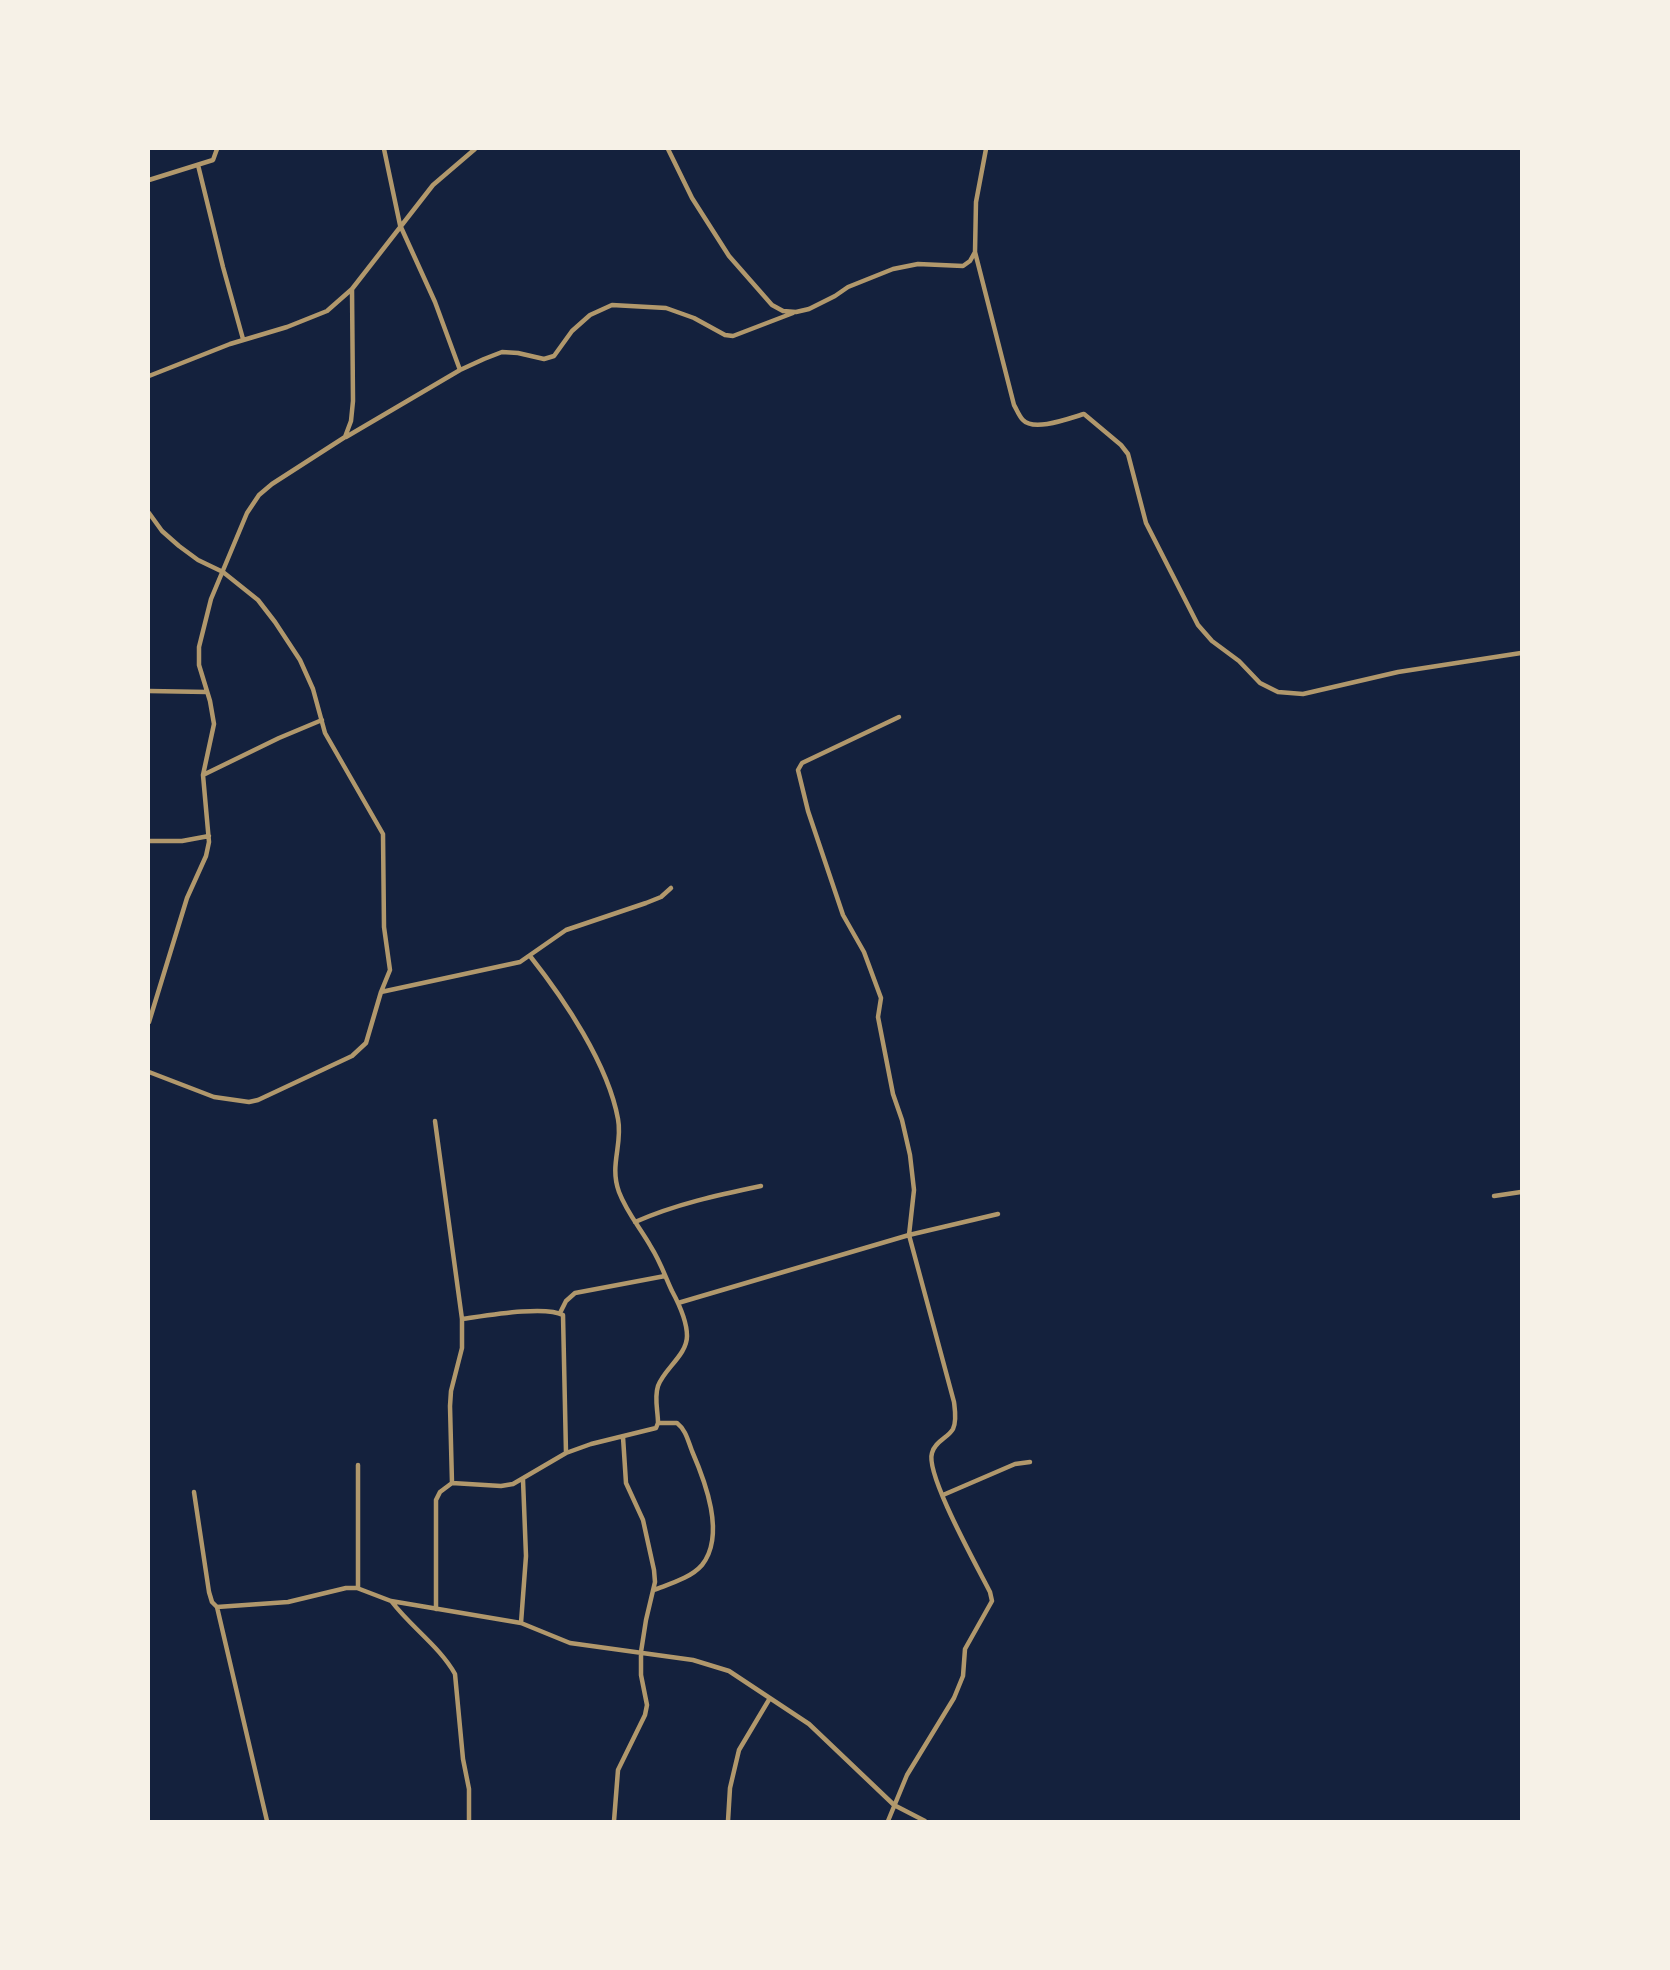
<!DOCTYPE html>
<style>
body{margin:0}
#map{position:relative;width:1670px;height:1970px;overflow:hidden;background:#14213d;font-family:Karla,sans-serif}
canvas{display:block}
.frame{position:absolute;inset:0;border:150px solid #f6f1e7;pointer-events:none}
</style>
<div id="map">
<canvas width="1670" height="1970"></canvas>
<div class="frame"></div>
</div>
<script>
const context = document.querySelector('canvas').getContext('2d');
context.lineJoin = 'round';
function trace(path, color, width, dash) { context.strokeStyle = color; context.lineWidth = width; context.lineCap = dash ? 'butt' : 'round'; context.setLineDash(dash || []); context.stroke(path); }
trace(new Path2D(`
 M384,149L400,225L435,302L460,370
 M668,149L692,198L729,256L772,305L783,311L796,312L809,309L835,296L848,287L893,269L918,264L963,266L970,261L975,252L976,202L986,149
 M198,165L223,267L243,339
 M149,180L213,160L217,149
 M975,252L1014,405C1017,410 1019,416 1023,420C1034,432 1070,418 1084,414L1121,445L1128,454L1146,523L1198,625L1212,641L1239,661L1260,683L1278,692L1303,694L1398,672L1521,653
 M149,376L230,344L287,327L327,311L352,289L433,185L475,149
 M346,437L460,370L484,359L502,352L518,353L544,359L554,356L572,331L590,315L612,305L666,308L694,318L725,335L733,336L793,313
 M149,513L162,531L179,546L198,560L223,572L258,600L275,622L300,660L313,689L325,733L383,834L384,927L390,970L381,992L366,1043L352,1056L258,1100L249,1102L214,1097L149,1072
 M149,691L207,692
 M203,775L279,738L322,720
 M149,841H182L209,836
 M381,992L520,962L566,930L646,903L661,897L671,888
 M149,1022L187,898L206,856L209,842L203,775L214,724L210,701L199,665V647L211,599L247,513L259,495L272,484L345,437L351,421L353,401L352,289
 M435,1121L462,1319V1348L451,1391L450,1406L452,1483L440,1492L436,1500V1609
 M1494,1196L1521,1192
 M635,1222C676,1204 718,1195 761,1186
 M678,1303L909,1235L998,1214
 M560,1313L566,1301L575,1293L665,1276
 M462,1319C484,1316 545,1305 563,1315L566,1453
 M452,1483L501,1486L513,1484L566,1453L591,1444L656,1428L658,1423C658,1411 654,1398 658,1386C664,1369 687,1355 687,1336C687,1321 679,1304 672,1291C665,1276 660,1261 651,1247C641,1229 627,1213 619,1192C609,1165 623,1144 618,1119C608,1064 564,999 530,956
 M194,1492L209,1592L212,1602L217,1607L288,1602L346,1588H357L391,1601L521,1623L570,1643L693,1660L729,1671L809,1724L894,1805L925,1821
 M943,1495L1015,1464L1030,1462
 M358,1588V1465
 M654,1590C669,1584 691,1578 702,1565C726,1535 705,1481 692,1451C688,1441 686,1430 677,1423H658
 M392,1602C411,1627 440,1647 455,1674L463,1759L469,1789V1821
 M217,1607L267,1821
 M521,1623L526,1556L523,1480
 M614,1821L618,1770L645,1715L647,1705L641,1675V1652L646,1620L655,1582L654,1570L643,1520L626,1483L623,1437
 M728,1821L730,1788L739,1750L770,1698
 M888,1821L907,1775L954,1698L963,1676L965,1649L992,1601L990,1592C978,1568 925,1474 932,1453C935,1441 948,1438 953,1429C957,1421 955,1410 954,1402L909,1235L914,1190L910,1155L902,1120L893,1094L878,1017L881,998L864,952L843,915L808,811L798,770L802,763L899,717`), '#b1986c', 4.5);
</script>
